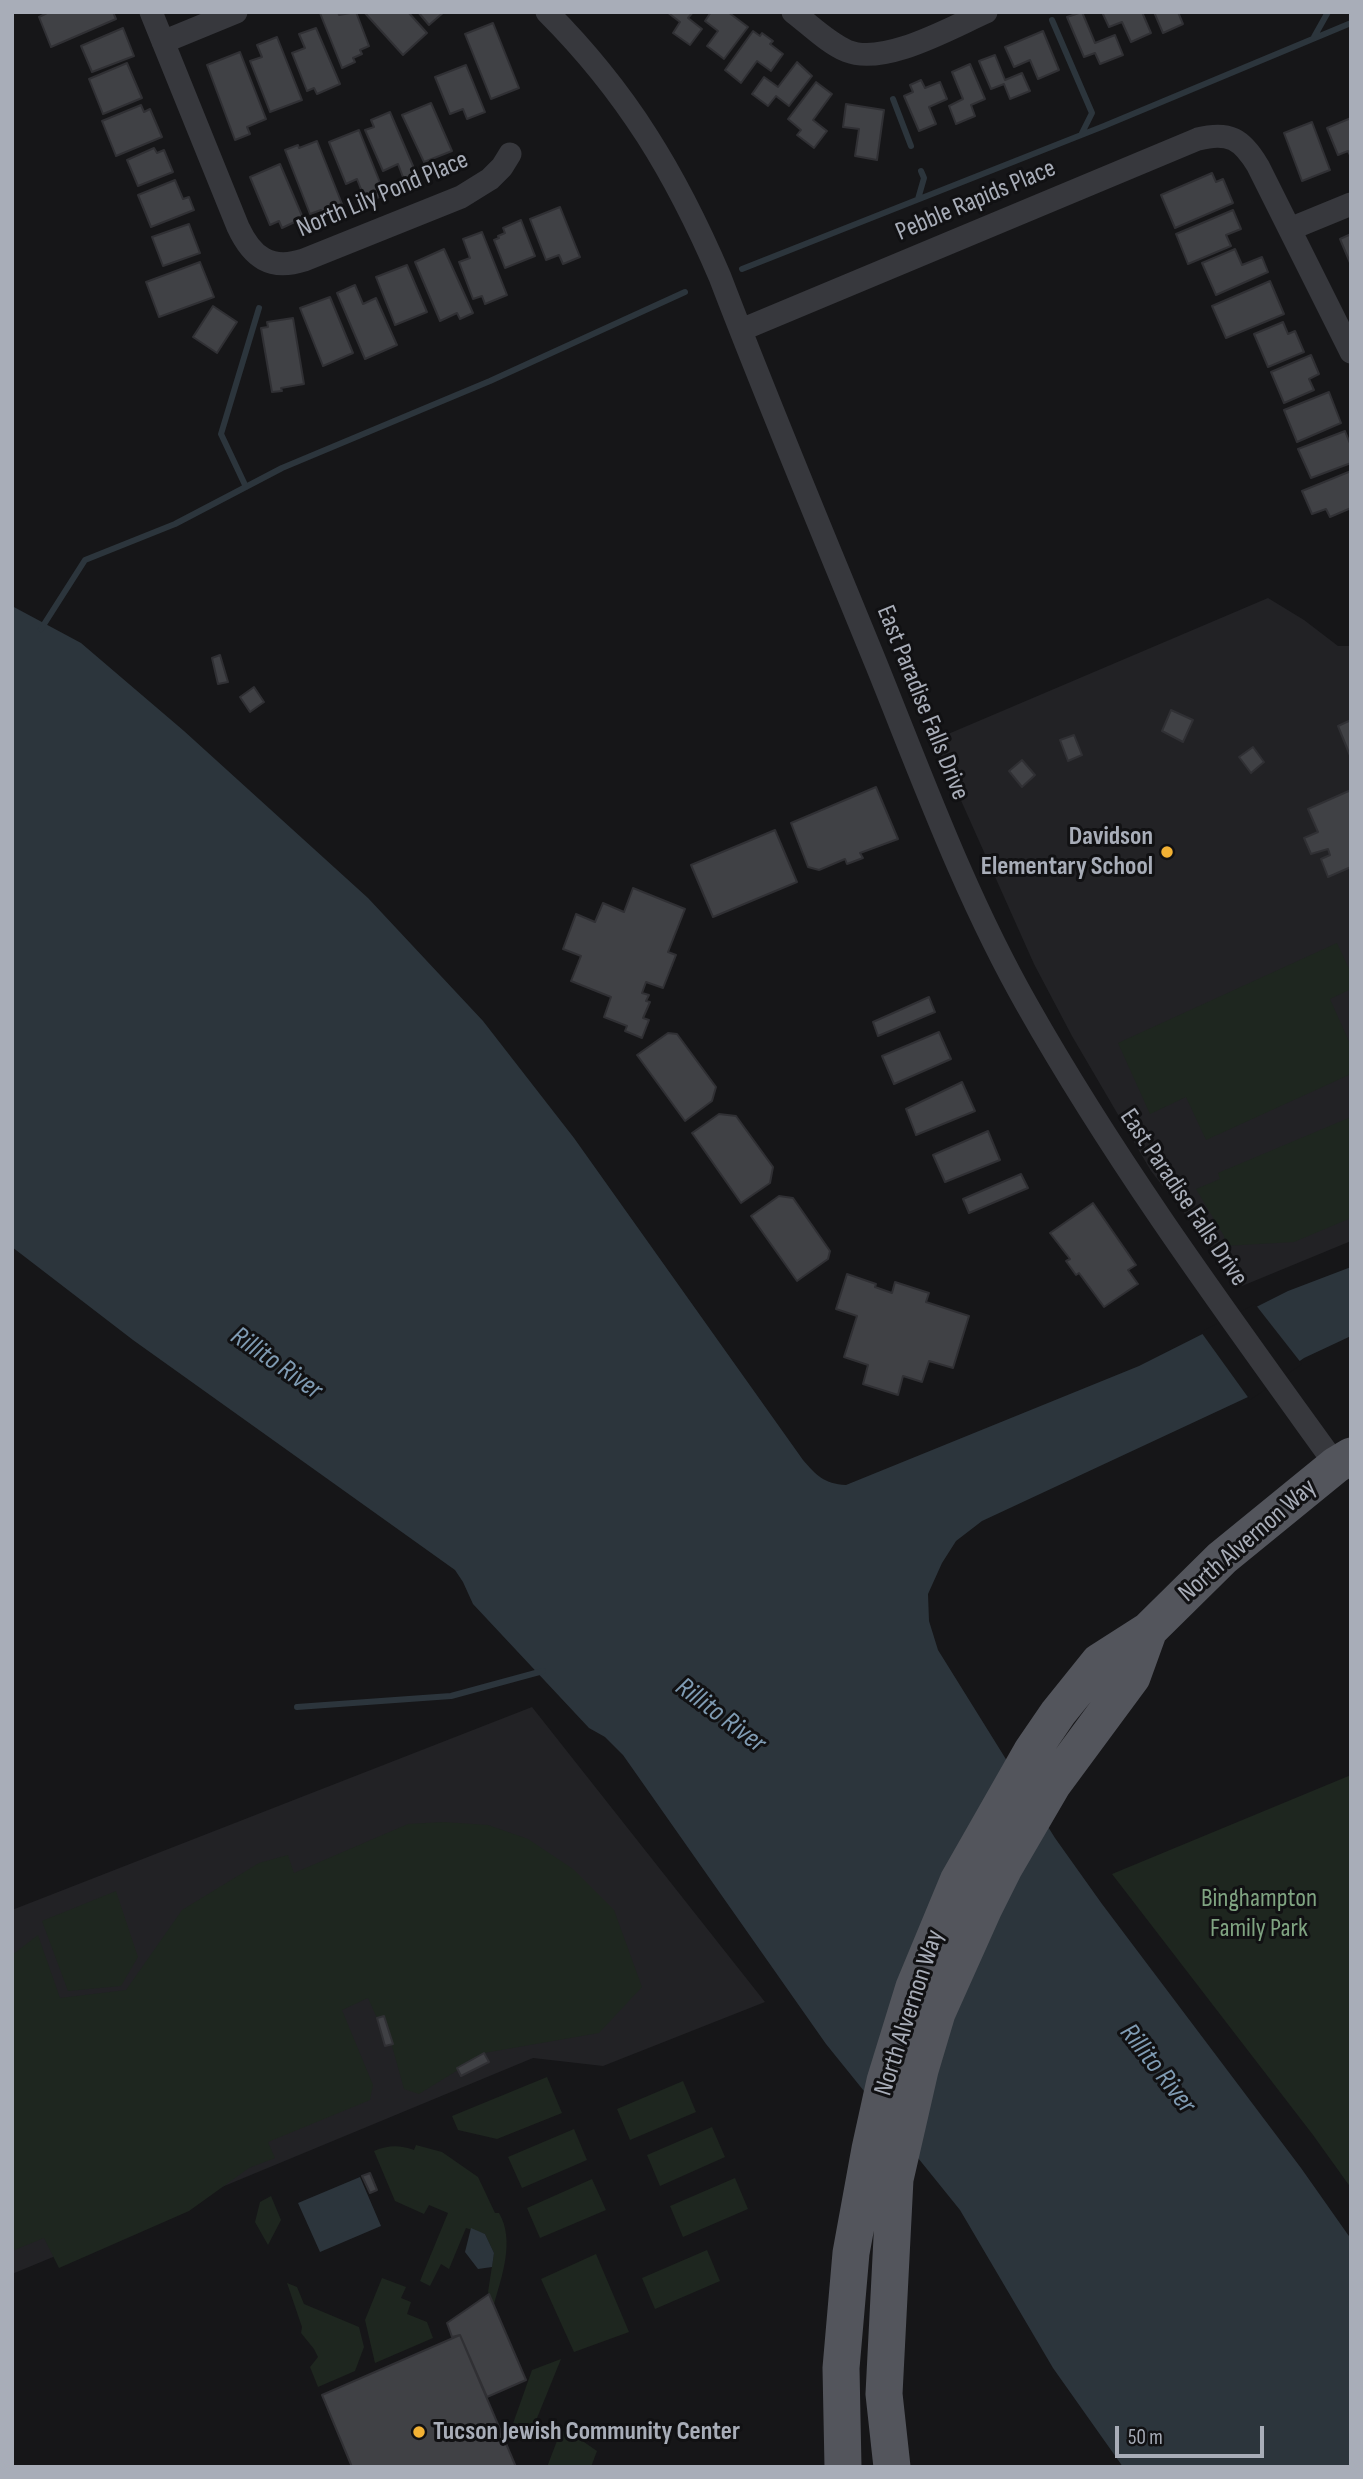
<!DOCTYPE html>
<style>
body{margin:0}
#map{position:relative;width:1363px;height:2479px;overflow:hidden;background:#161618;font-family:"Sofia Sans Condensed",sans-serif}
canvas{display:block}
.frame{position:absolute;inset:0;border:14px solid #a8adb8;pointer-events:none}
.scale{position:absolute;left:1115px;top:2426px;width:149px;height:32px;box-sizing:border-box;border:4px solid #a8adb8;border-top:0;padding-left:9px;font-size:21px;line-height:24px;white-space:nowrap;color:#a8adb8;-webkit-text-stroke:5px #111113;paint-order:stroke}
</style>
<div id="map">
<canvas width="1363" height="2479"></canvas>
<div class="frame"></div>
<div class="scale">50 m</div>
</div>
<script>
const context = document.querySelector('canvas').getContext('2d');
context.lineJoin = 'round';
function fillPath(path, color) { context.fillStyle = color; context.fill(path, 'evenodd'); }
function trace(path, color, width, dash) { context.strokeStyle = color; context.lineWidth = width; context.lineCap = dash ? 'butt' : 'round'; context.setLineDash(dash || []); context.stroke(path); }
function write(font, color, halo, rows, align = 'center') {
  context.font = font + ' "Sofia Sans Condensed",sans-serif'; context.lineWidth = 6; context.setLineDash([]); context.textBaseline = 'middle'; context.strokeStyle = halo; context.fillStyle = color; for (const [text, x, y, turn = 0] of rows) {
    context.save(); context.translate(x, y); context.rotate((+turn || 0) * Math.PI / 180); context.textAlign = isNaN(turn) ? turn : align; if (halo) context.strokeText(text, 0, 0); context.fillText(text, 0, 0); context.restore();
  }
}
fillPath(new Path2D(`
 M1268,598L1304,620L1338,646H1351V1241L1242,1286L1151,1171L1072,1036L1034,964L934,740Z
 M532,1707L765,2002L603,2066L533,2058L12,2274V1910Z`), '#222225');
fillPath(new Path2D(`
 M1337,943L1351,973V989L1330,999L1351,1046V1074L1206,1140L1186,1097L1150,1114L1118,1043Z
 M1351,1117V1218L1294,1242L1225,1246L1224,1236L1196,1189L1220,1179L1218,1173Z
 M1351,1775V2188L1313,2135L1112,1874Z
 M443,1822L488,1825L528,1839L573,1869L614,1910L642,1987L599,2033L484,2053L457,2068L458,2070L419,2094L404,2089L384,2017L377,2018L368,1998L342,2010L373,2085L370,2100L268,2142L275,2158L249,2168L189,2211L59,2268L44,2238L12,2251V1955L38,1935L60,1998L126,1990L182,1910L259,1863L288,1855L294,1873L408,1824Z
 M116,1891L138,1957L121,1986L68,1991L42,1921Z
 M547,2077L562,2113L497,2139L458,2130L452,2116Z
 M683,2081L696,2112L630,2140L617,2109Z
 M712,2127L725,2157L660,2186L647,2155Z
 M574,2129L587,2160L522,2188L508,2157Z
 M416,2145L442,2152L478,2177L495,2213H499C515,2240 502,2276 494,2304L488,2292L494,2253L485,2234L466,2228L449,2269L441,2264L430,2286L420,2281L448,2213L429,2205L424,2214L395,2201L374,2151C389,2145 399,2145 414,2150Z
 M735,2178L748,2209L683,2237L670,2206Z
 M592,2179L606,2210L540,2238L527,2208Z
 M271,2196L281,2220L268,2245L255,2222L260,2202Z
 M707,2250L720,2281L655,2309L642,2278Z
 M596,2254L629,2332L574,2352L541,2279Z
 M382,2278L406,2287L401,2298L411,2302L407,2314L427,2322L433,2338L375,2363L365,2320Z
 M287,2283L297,2287L304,2304L359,2327L364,2347L355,2371L318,2387L310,2367L318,2357L314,2349L301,2333L302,2327Z
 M561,2359L535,2423L544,2427L536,2442L510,2432L532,2370Z
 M576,2425L582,2427L584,2442L597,2451L591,2467H547L560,2433Z`), '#1e261f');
fillPath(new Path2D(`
 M12,606L81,643L184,731L368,898L483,1021L574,1138L803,1460C816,1475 824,1484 846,1485L1139,1366L1288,1291L1351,1267V1336L1304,1358L1248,1397L982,1521L956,1541L942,1563L928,1594L929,1621L938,1650L1055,1838L1102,1904L1301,2168L1351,2239V2467H1123L1053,2368L960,2210L826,2044L623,1755L605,1737L589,1728L473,1604L463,1582L455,1570L133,1340L12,1247Z
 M360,2177L381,2226L320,2252L298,2203Z
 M471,2228L485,2234L494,2253L492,2267L478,2269L465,2252Z`), '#2c353c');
fillPath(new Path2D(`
 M1255,1304L1302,1364L1250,1400L1201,1332Z`), '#161618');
trace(new Path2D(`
 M1052,20L1092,113L1081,135
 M1314,37L1328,12
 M893,99L911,146
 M918,199L924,178L921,171
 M742,269L1104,126L1351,23
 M246,487L221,434L259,308
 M41,629L85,560L175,524L282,468L490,381L685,292
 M297,1707L451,1696L543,1671`), '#2c353c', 6);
const building = new Path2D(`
 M49,12H113L116,19L51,47L39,17Z
 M338,12L339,15L356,12L369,46L360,50L362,54L353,58L355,62L342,68L320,13Z
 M364,12H408L427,33L403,55Z
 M418,12H444L429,25Z
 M667,12H693L688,18L702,29L690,45L673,33L680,22Z
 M711,12H728L748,27L724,59L707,46L718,31L705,21Z
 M1082,12L1095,43L1115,35L1123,55L1100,64L1095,53L1084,57L1067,17Z
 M1102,12H1142L1151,33L1131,42L1122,22L1109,27Z
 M1154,12H1178L1183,24L1163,33Z
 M493,23L519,88L491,99L465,34Z
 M123,28L134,56L92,72L81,46Z
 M316,28L340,84L317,94L314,88L307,91L292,53L305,48L299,34Z
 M753,31L760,36L762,33L773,41L770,44L783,54L771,71L757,61L741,83L725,70Z
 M1043,31L1059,70L1038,79L1030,60L1014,67L1005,47Z
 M277,37L302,100L270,112L250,61L262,57L257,45Z
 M240,52L266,119L247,127L250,134L235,140L207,65Z
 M995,55L1005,80L1022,73L1030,91L1010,99L1004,84L991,89L979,61Z
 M797,62L812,76L789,106L776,96L768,106L752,94L764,77L778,87Z
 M127,63L142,98L103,114L89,79Z
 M970,64L985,99L971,105L975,116L956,124L949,106L963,99L952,72Z
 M466,65L485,112L467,119L463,109L450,114L435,77Z
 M921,80L925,88L940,82L947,99L929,107L936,124L919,131L904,96L913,92L910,85Z
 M816,82L832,94L813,120L827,131L814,148L797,135L801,130L788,119Z
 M431,103L452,151L424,162L402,115Z
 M846,104L884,110L877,160L855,156L859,129L843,127Z
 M141,105L144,112L150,109L162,137L116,156L102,121Z
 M390,112L419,180L406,185L398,164L383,171L365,130L374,127L371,120Z
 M1351,118V157L1348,151L1338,155L1327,128Z
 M1312,122L1330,170L1302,181L1284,133Z
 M359,130L385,195L366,202L357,179L346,184L329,142Z
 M317,141L344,209L324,217L321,210L310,214L285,150L298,145L299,148Z
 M154,148L157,153L164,150L173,172L138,186L127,160Z
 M280,164L303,218L282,228L279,221L270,225L250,177Z
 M1212,173L1216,182L1223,179L1233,203L1175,228L1161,195Z
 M175,180L183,199L189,197L194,210L151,227L138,195Z
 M560,207L580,257L563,264L559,255L546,260L530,219Z
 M1233,210L1241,229L1226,235L1231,246L1188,264L1176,234Z
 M521,220L535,256L505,268L494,240L499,238L498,236L505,233L503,228Z
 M189,224L200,253L163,266L152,237Z
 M482,232L507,295L485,304L482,296L473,299L459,262L470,258L463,239Z
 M1351,234V265L1340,239Z
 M444,249L473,313L460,319L457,313L440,321L415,262Z
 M1235,249L1242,265L1262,257L1268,272L1216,295L1202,263Z
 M200,262L214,297L159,317L146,282Z
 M407,265L427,312L395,325L376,277Z
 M1270,281L1284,314L1226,338L1212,306Z
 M355,285L363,304L376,298L397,345L365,359L337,293Z
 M330,297L353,353L323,366L300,308Z
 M213,306L237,322L217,353L193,337Z
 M293,318L304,384L281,388L282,391L272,392L261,328L268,327L267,322Z
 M1283,322L1288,334L1295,331L1304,352L1268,367L1254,334Z
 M1311,355L1319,374L1309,379L1314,390L1284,403L1271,372Z
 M1329,392L1341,423L1297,442L1284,410Z
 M1345,431L1351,446V463L1311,478L1298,449Z
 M1351,471V508L1330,517L1326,509L1312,514L1302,491Z
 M220,655L228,682L218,684L212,658Z
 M254,687L264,702L250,712L240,697Z
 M1171,710L1193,720L1183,742L1162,731Z
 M1351,720V758L1338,726Z
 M1074,735L1082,755L1068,761L1060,740Z
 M1253,747L1264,762L1251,773L1239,757Z
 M1022,760L1035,775L1022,787L1009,771Z
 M876,787L898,839L860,853L863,858L847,864L845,859L819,870L808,867L791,823Z
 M1351,790V867L1328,877L1321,859L1330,855L1328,849L1311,854L1304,838L1318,832L1308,809Z
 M775,830L797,882L713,917L691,865Z
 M633,888L685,909L668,952L676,955L663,988L646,982L642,993L649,995L646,1001L650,1002L643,1018L649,1020L642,1038L625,1031L627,1026L604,1017L611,997L571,981L581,956L563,949L576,914L595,922L603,903L624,912Z
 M929,997L935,1012L878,1036L873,1022Z
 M939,1032L951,1059L894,1084L882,1056Z
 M668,1033L677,1034L716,1087L712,1101L685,1121L637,1055Z
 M962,1082L975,1111L916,1135L906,1109Z
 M719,1114L736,1116L773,1167L770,1183L741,1203L692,1133Z
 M988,1131L1000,1160L945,1182L933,1155Z
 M1021,1174L1028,1188L969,1213L963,1199Z
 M779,1196L793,1198L830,1251L828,1259L797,1281L751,1216Z
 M1093,1203L1136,1265L1128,1270L1138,1284L1104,1307L1079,1273L1076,1275L1066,1261L1070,1259L1050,1233Z
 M847,1274L876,1284L875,1287L892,1293L895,1282L929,1293L926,1302L969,1316L953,1368L929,1361L922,1382L903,1376L898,1395L863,1384L868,1365L844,1357L857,1316L836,1309Z
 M384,2016L393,2044L385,2046L377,2018Z
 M484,2053L489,2062L461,2076L457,2068Z
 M370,2173L377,2190L370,2193L362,2176Z
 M489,2294L526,2380L487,2397L460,2335L452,2337L447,2323Z
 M460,2335L516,2467H352L322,2395Z`);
fillPath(building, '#404145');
trace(building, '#303034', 2);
trace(new Path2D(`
 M151,12L238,227C252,257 270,271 304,260L461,197L490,179L502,167L510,154
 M547,12C627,92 676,174 720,277C770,408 824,536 877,666C923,780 966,898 1027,1005C1118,1166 1228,1315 1336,1465
 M793,12C810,25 828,43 847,51C884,66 950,28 986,12
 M163,42L236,12
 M1290,229L1351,204
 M741,330L1198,139C1229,131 1242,139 1258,166L1351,352`), '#37383d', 23);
trace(new Path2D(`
 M843,2467L841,2368L851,2253L870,2149L885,2081L914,1987L958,1881L1032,1751L1058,1713L1099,1662L1149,1630L1222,1558L1336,1465L1351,1456
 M892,2467L884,2394L895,2179L920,2070L937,2013L984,1908L1004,1868L1053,1784L1132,1677L1149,1630`), '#53555c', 37);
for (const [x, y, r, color] of [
 [1167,852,7,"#f2b134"],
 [419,2432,7,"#f2b134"]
]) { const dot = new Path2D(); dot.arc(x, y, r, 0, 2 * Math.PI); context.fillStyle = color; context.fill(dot); trace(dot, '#111113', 2.5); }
write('26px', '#a8adb8', '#111113', [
 ["North Lily Pond Place",383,195,-23],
 ["Pebble Rapids Place",976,201,-23],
 ["East Paradise Falls Drive",922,703,68],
 ["East Paradise Falls Drive",1183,1198,56],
 ["North Alvernon Way",1248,1541,-41],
 ["North Alvernon Way",910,2013,-72]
]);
write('bold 26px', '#a8adb8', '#111113', [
 ["Davidson",1153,837],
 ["Elementary School",1153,867],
 ["Tucson Jewish Community Center",433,2432,"left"]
], 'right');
write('26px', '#7fa381', '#111113', [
 ["Binghampton",1259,1899],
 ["Family Park",1259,1929]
]);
write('italic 28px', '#7f9bb3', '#111113', [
 ["Rillito River",276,1364,35],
 ["Rillito River",720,1716,37],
 ["Rillito River",1157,2069,52]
]);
</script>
